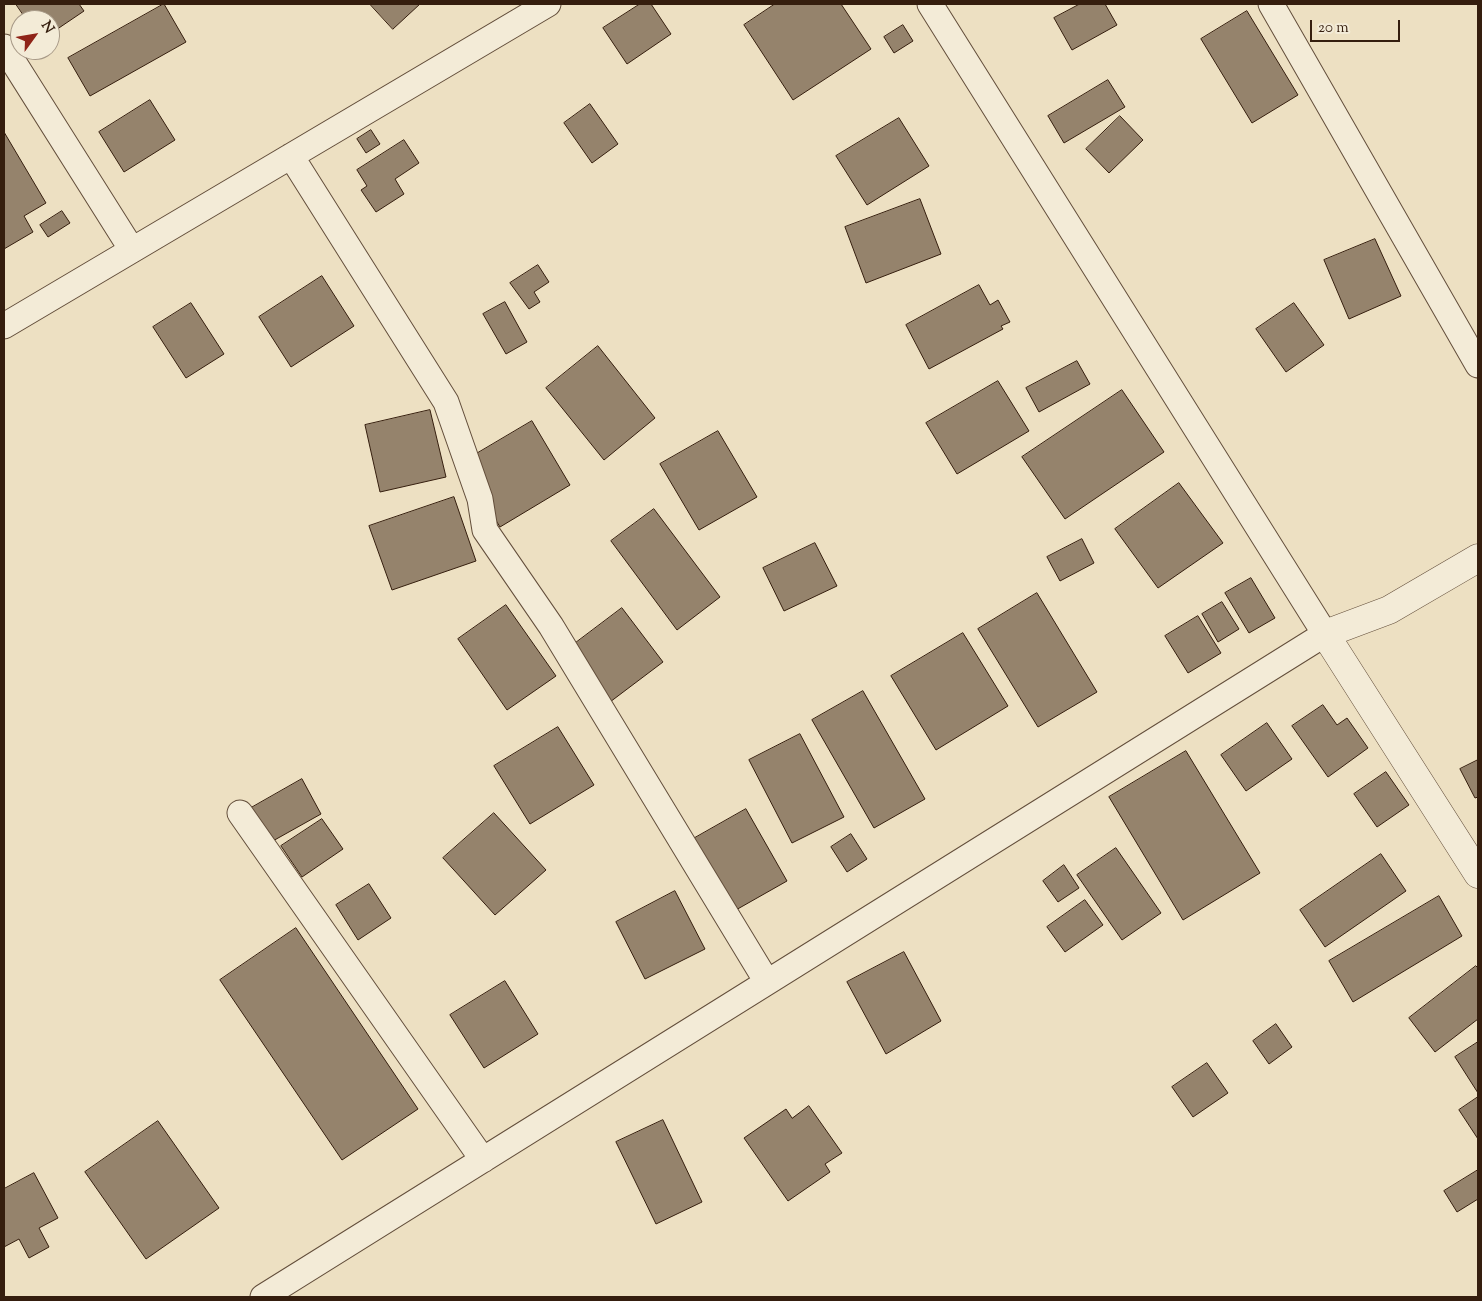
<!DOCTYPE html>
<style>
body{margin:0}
#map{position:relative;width:1482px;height:1301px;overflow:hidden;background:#ede0c2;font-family:"Sorts Mill Goudy",serif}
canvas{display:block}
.frame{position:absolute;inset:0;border:5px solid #351e0e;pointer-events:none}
.north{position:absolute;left:10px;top:10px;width:50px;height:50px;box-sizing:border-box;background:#f3ebd7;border:1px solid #a79987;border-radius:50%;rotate:58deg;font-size:14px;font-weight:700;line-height:20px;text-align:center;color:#351e0e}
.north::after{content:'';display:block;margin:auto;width:18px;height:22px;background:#8f2418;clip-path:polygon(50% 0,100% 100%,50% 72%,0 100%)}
.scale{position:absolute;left:1310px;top:20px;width:90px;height:22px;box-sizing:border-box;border:2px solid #351e0e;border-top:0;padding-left:6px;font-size:15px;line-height:18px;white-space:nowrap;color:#351e0e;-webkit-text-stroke:4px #f3ebd7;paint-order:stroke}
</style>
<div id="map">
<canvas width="1482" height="1301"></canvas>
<div class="frame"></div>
<div class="north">N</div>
<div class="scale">20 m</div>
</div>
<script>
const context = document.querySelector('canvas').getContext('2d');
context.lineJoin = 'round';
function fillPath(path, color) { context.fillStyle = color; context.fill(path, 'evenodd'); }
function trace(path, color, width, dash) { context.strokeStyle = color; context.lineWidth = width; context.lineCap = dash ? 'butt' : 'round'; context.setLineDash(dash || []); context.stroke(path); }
const building = new Path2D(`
 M16,4H79L84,11L50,34V20H27Z
 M164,4L186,42L90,96L68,58Z
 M370,4H420L393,29Z
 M640,4H651L671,34L627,64L603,28Z
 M775,4H841L871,49L793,100L744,25Z
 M1080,4H1105L1117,25L1072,50L1054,18Z
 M1247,11L1298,95L1252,123L1201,39Z
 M903,25L913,41L894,53L884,37Z
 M1108,80L1125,107L1064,143L1048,116Z
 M150,100L175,140L124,172L99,132Z
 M590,104L618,144L592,163L564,123Z
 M1120,116L1143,140L1109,173L1086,149Z
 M899,118L929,166L867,205L836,156Z
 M371,130L380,144L366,153L357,139Z
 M4,132L46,203L24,216L33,232L4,249Z
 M404,140L419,163L395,179L404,194L376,212L361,190L367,186L357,170Z
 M920,199L941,254L866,283L845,227Z
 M62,211L70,223L48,237L40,225Z
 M1375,239L1401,296L1349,319L1324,260Z
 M538,265L549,282L534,292L540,302L529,309L510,283Z
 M322,276L354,326L291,367L259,317Z
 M979,285L990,305L998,300L1010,322L1001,326L1003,329L929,369L906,325Z
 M505,302L527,342L506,354L483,314Z
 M191,303L224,354L186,378L153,327Z
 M1294,303L1324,345L1286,372L1256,329Z
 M598,346L655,418L604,460L546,388Z
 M1077,361L1090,384L1039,412L1026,388Z
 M998,381L1029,431L957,474L926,423Z
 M1122,390L1164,452L1065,519L1022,457Z
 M430,410L446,477L380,492L365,425Z
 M532,421L570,485L500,527L461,463Z
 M718,431L757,497L699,530L660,464Z
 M1179,483L1223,543L1158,588L1115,529Z
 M454,497L476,561L392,590L369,526Z
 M654,509L720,597L677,630L611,541Z
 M1082,539L1094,563L1060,581L1047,557Z
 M815,543L837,586L784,611L763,568Z
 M1251,578L1275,618L1249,633L1225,593Z
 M1037,593L1097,692L1038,727L978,629Z
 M1222,602L1239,629L1218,642L1202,614Z
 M506,605L556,676L507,710L458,639Z
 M622,608L663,662L610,702L569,648Z
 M1198,616L1221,653L1188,673L1165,636Z
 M963,633L1008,706L936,750L891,676Z
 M863,691L925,799L874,828L812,720Z
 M1323,705L1337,725L1347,718L1368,748L1328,777L1292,726Z
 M1267,723L1292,759L1246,791L1221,755Z
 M558,727L594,785L530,824L494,766Z
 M800,734L844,817L792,843L749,760Z
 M1186,751L1260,873L1183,920L1109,797Z
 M1478,760V797L1475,798L1460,769Z
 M1386,772L1409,805L1377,827L1354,794Z
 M302,779L321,814L271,842L251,808Z
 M746,809L787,881L727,915L686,843Z
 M494,813L546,870L495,915L443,858Z
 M322,819L343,849L302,877L281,846Z
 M851,834L867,859L847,872L831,847Z
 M1116,848L1161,913L1122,940L1077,875Z
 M1381,854L1406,891L1325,947L1300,910Z
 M1064,865L1079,888L1058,902L1043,881Z
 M369,884L391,918L358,940L336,905Z
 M675,891L705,949L645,979L616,922Z
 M1439,896L1462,936L1353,1002L1329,961Z
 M1085,900L1103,925L1065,952L1047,927Z
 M296,928L418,1109L342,1160L220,980Z
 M904,952L941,1021L886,1054L847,982Z
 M1476,966L1478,968V1019L1435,1052L1409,1018Z
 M505,981L538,1034L484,1068L450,1015Z
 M1276,1024L1292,1047L1269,1064L1253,1041Z
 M1478,1042V1093L1455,1057Z
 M1207,1063L1228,1093L1193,1117L1172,1087Z
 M1478,1097V1139L1459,1110Z
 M809,1106L842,1153L825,1164L830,1172L788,1201L744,1138L786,1109L792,1118Z
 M663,1120L702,1202L656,1224L616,1142Z
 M158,1121L219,1208L146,1259L85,1172Z
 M1478,1170V1199L1457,1212L1444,1191Z
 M34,1173L58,1218L39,1228L49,1247L29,1258L19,1239L4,1247V1189Z`);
fillPath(building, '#95836c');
trace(building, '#351e0e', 1);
const minor = new Path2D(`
 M1271,4L1478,365
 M4,47L132,250
 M291,156L446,402L480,499L485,530L551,626L767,982
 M4,326L548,4
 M240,813L483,1160
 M263,1297L1325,634L930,4`);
const tertiary = new Path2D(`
 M1478,558L1389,610L1325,634L1478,874`);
trace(minor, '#634e3b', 27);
trace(tertiary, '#634e3b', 29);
trace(minor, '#f3ebd7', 25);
trace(tertiary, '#f3ebd7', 28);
</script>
